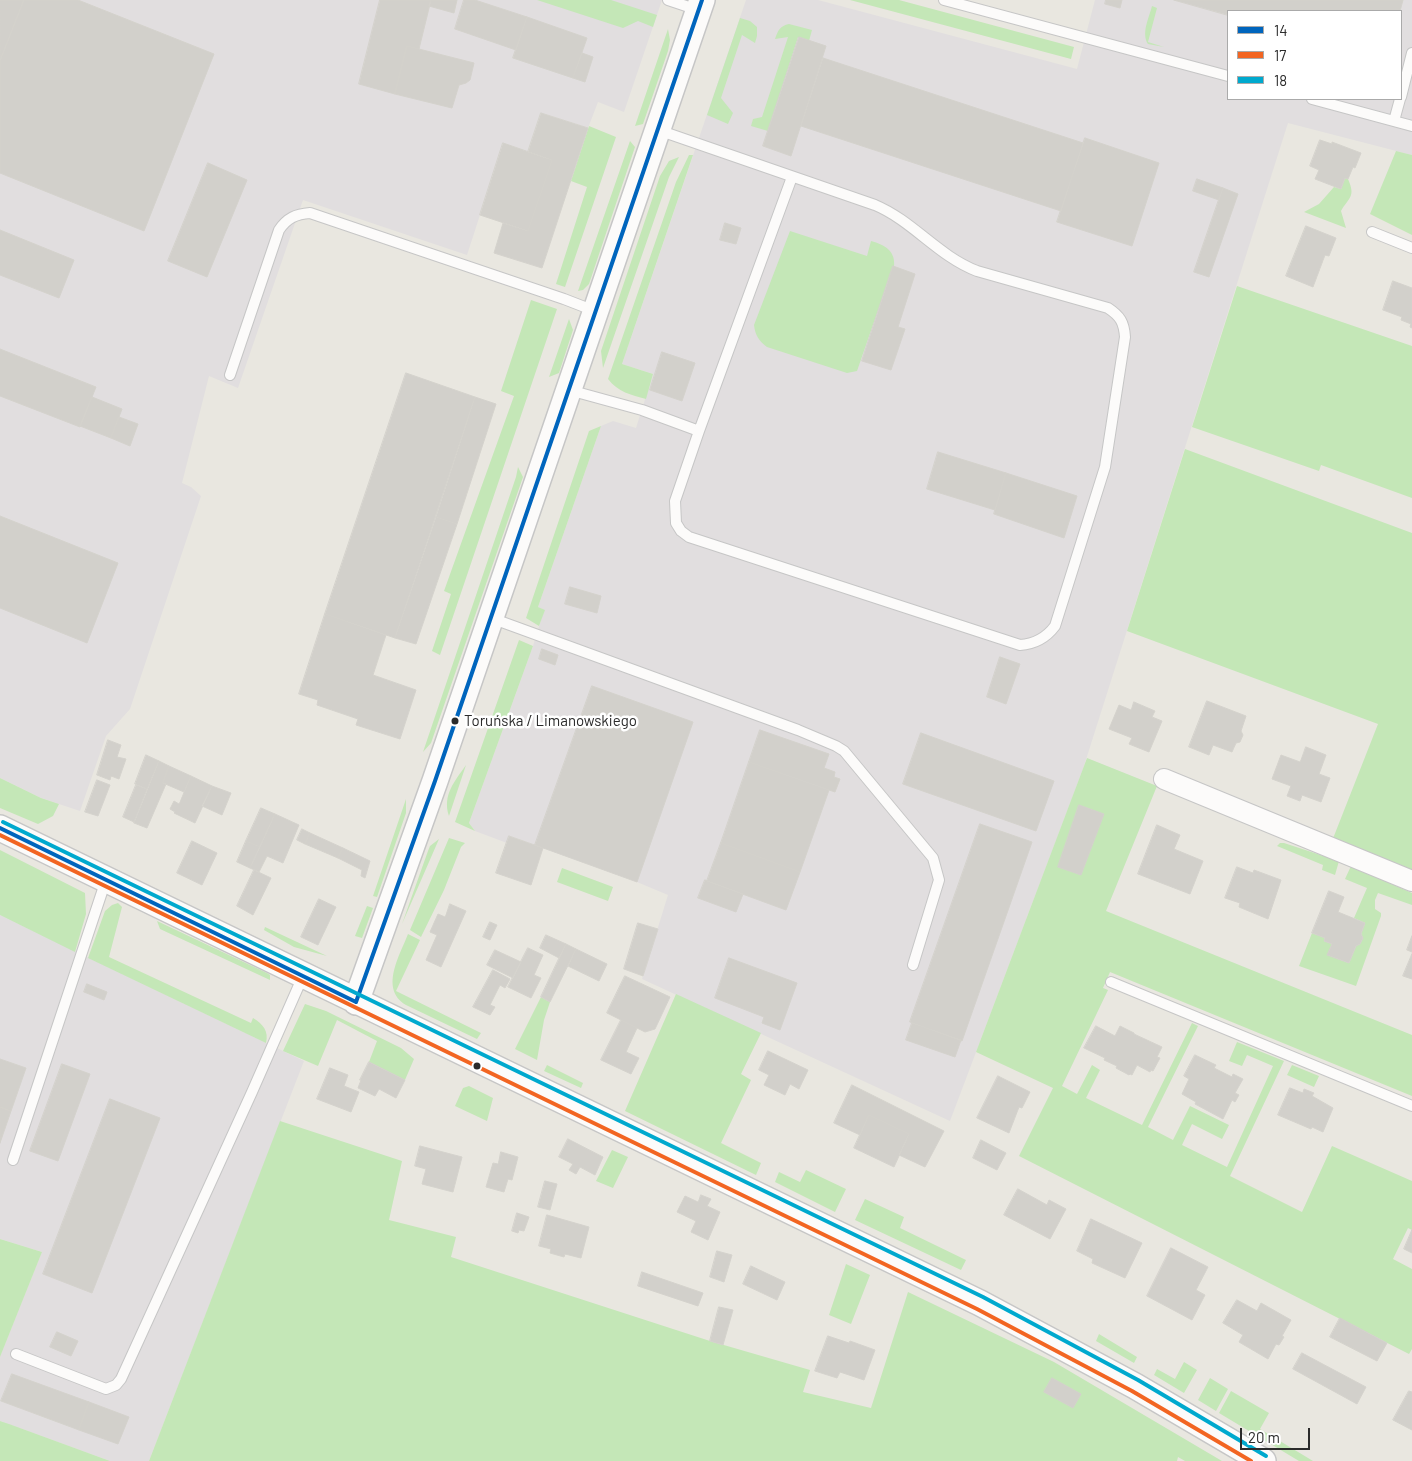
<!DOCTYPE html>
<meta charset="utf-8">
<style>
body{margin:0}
#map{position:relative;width:1412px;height:1461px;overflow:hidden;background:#e9e7e0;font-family:Barlow,sans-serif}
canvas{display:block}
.legend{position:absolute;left:1227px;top:10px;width:175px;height:90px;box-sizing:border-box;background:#fff;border:1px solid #aaa;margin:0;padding:6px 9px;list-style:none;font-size:15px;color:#2b2b2b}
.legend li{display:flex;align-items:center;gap:10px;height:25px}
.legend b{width:25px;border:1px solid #aaa}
.scale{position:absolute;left:1240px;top:1428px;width:70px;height:22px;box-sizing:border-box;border:2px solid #2b2b2b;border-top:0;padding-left:6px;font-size:15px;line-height:18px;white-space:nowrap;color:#2b2b2b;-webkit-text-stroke:4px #fff;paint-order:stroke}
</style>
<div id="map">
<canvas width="1412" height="1461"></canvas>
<ul class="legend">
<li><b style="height:6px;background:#0065bd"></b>14</li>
<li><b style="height:6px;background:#f26522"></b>17</li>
<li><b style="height:6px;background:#00a9ce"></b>18</li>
</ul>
<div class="scale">20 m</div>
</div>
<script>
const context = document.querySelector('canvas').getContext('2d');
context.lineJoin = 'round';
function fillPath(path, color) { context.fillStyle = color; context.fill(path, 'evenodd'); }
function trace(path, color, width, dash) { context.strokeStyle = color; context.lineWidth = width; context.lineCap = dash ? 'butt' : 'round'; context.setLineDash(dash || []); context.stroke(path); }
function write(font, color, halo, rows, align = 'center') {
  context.font = font + ' Barlow,sans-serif'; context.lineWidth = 5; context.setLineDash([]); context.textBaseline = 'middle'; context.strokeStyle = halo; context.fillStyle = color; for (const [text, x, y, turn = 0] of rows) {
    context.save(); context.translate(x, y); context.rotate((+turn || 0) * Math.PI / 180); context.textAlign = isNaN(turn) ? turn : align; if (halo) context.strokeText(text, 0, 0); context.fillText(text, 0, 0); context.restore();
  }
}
fillPath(new Path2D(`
 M0,0H662L624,112L598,102L588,128L541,113L528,152L503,144L467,255L303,200L238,388L209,376L182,483L191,487L201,496L130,709L106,736L80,811L41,798L0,778Z
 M746,0H818L1077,69L1095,0H1412V155L1288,123L1083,769L950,1121L642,979L668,895L637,882L509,836L507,843L475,831L469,823L533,646L544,610L538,607L601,426L613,421L636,428L653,374L622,364ZM1228,11H1401V99H1228Z
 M0,915L304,1061L149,1461H110L0,1421V1357L42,1252L0,1239Z`), '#e1dedf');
fillPath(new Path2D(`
 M537,0H611L657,15L653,27L638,21L623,28Z
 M850,0H899L1074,47L1071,59Z
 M1152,6L1157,8L1148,42L1164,47L1148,44C1141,33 1149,18 1152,6Z
 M740,18L750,21L757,27V36L755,43L742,35L721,98L733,113L728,124L707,115Z
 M789,24L812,30L809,41L798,37L768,131L751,126L753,119L762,117L788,37L775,39C778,30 780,26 789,24Z
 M668,29L670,40L668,51L643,124L635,126Z
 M589,126L616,137L565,287L556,284L587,187L571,181Z
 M630,141L635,147L589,284L583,290L578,291Z
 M1396,151L1412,155V235L1370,214Z
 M689,155H693L622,364L653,374L646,399C631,395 618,392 608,379L676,182Z
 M679,157L669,177L603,368L601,351L660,176L669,161Z
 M1345,178L1348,179C1356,197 1349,197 1341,211L1346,228L1304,212L1319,204L1334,187L1341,189Z
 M790,231L867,256L871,241C885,245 896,251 894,267H893L857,371L847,373L767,347C759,341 755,335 754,325Z
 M1237,286L1412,346V498L1321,465L1319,471L1192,427Z
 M531,300L557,309L440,655L432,651L451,594L444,591L514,396L501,391Z
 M569,319L573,330L559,373L549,377Z
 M601,426L538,607L545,610L539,626L526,618L589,431Z
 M1185,449L1412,533V871L1332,841L1378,724L1127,631Z
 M518,467L523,477L431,743L423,752L516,477Z
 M519,640L533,646L469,823L475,831L455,822Z
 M1087,758L1157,786L1106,911L1412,1035V1096L1110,972L1103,988L1108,990L1062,1086L1077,1094L1092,1065L1100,1070L1086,1098L1142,1125L1192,1023L1198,1026L1148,1127L1173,1140L1190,1106L1229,1125L1222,1139L1192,1124L1182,1145L1227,1167L1273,1066L1247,1055L1242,1066L1229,1061L1237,1042L1284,1061L1230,1176L1302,1212L1332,1146L1412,1181V1230L1408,1228L1393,1259L1412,1269V1349L1409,1354L1019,1156L1053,1088L976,1052Z
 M466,765L449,816C442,795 455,781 466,765Z
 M0,778L41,798L59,804L53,816L38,824L0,808Z
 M406,799V813L377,897L373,896Z
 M449,838L465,843L461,847L444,890L421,937L410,930Z
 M439,839L402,924L428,851L430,846Z
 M1280,843H1284L1339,861L1335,875L1322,870L1323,865L1277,846Z
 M0,850L85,893L86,914L75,952L0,915Z
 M1351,866L1412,893V905L1378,893L1375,900V909L1381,913V916L1356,986L1299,966L1312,933L1325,938L1324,941L1332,944L1328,955L1349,963L1356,946L1360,944L1363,938L1361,934L1365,923L1354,918L1367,888L1345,879Z
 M562,868L613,887L608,901L557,882Z
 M118,903L122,907L109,957L251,1023L253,1018C263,1024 269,1031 266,1043L88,958L105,911L112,905Z
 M367,906L373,908L362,938L355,936Z
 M157,921L267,973L270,975V980L160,929Z
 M265,927L327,956L294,947L264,930Z
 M408,934L420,940L396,991L481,1033L477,1039L406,1005C379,989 400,955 408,934Z
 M676,994L761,1033L741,1074L751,1080L721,1143L761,1163L756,1175L625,1111Z
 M541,997L550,1002L544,1020L537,1060L515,1049Z
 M305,1004L326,1011L401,1048L414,1059L405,1080L369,1062L377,1041L337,1020L318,1066L283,1051Z
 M547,1065L583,1083L581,1088L544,1071Z
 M1292,1065L1319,1076L1314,1087L1287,1075Z
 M469,1086L493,1098L487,1121L455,1106L463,1088Z
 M280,1121L402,1161L389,1220L456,1237L451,1257L710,1341L810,1370L803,1392L871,1408L908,1292L1054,1362L1222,1461H1185L1178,1457L1177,1461H149Z
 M612,1150L628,1157L613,1188L596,1181Z
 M806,1170L846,1189L835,1212L775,1182L779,1172L800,1182Z
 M865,1199L904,1217L900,1228L966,1260L961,1270L855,1220Z
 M0,1239L42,1252L0,1357Z
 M846,1264L870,1275L851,1324L829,1315Z
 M1099,1334L1137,1357L1134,1363L1096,1341Z
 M1184,1362L1197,1370L1184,1393L1154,1375L1157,1369L1175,1379Z
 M1210,1378L1228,1389L1216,1411L1198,1400Z
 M1231,1391L1269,1413L1260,1429L1313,1461H1299L1219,1413Z
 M0,1421L9,1424L110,1461H0Z`), '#c4e7b7');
const building = new Path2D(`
 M0,0H24L0,61Z
 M24,0H78L214,54L144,231L0,173V61Z
 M380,0H431L419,49L407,46L395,94L359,84Z
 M431,0H457L454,13L429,6Z
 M464,0H475L527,17L516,50L455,29Z
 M1106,0H1122L1120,8L1105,4Z
 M1174,0H1403L1400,11H1228V15Z
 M527,17L587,38L573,78L513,58Z
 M799,37L826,46L791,156L763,146Z
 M407,46L474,63L470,80L466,83L459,85L452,108L395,94Z
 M582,53L593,57L585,82L573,78Z
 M823,58L1083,143L1061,211L801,126Z
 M541,113L588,128L542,268L494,253L503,223L528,231L552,160L528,152Z
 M1085,138L1159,163L1132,246L1057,222Z
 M1320,140L1332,144V142L1361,153L1355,168L1353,167L1348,179L1345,178L1341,189L1315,179L1319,170L1310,166Z
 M503,143L552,160L528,231L480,215Z
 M208,163L247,180L207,277L168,261Z
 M1197,179L1223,188L1219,200L1193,191Z
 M1223,188L1238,194L1209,277L1194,272Z
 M725,223L741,228L736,244L720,240Z
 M1306,226L1336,238L1329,256L1325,255L1313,287L1286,276Z
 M0,230L74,260L59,298L0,275Z
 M893,266L915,274L898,327L905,329L891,370L862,361Z
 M1393,281L1412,288V328L1410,327L1411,324L1401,320L1402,317L1383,310Z
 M0,349L96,387L80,427L0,396Z
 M662,352L695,363L682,401L650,390Z
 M406,373L475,397L395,638L325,614Z
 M92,397L122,409L111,438L80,426Z
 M475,397L496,404L457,524L436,517Z
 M119,417L138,424L130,446L111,438Z
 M938,452L1006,473L995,510L927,489Z
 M1006,473L1077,496L1064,538L994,514Z
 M0,516L118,563L87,643L0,608Z
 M436,517L457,524L416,644L395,638Z
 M570,587L601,596L597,613L565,604Z
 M325,614L386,635L373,675L416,690L400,739L356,725L358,719L317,705L318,700L299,694Z
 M542,649L558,655L555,665L539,659Z
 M1000,657L1020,664L1006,704L987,697Z
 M592,686L693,722L637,882L535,845Z
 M1207,701L1246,716L1241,731L1243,735L1240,742L1236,743L1232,752L1213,745L1209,755L1189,747Z
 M1134,702L1155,711L1152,717L1162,721L1149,752L1129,744L1132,738L1109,729L1119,705L1131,710Z
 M760,730L829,754L824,768L835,772L834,777L840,779L835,792L749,762Z
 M921,733L1054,781L1036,831L903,784Z
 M108,740L121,745L117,757L126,759L119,779L111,776L110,780L97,775Z
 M1306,747L1326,755L1319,774L1330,778L1321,802L1302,795L1300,801L1287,796L1291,786L1272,779L1281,755L1300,762Z
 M146,755L159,761L147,789L135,784Z
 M159,761L169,766L163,783L166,784L147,828L134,823Z
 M749,762L829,790L800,872L721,843Z
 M169,766L191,776L184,792L163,783Z
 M191,776L212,786L195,823L174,813L175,812L170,809L174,801L179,804Z
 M97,780L110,785L98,816L85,812Z
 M136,785L147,789L134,822L123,817Z
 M212,786L231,793L222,815L202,806Z
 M1079,805L1104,814L1081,875L1058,867Z
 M261,808L275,814L260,847L246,841Z
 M275,814L299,825L283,863L267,856L259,872L250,868Z
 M980,824L1032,842L962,1041L910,1022Z
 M1157,825L1180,835L1174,849L1203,861L1190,894L1138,874Z
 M302,829L310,833L305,844L297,840Z
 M310,833L343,848L338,858L305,844Z
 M509,836L543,848L531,885L496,873Z
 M192,841L217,853L202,885L177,873Z
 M246,841L260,847L250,868L237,862Z
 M721,843L800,872L786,910L707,881Z
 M343,848L370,861L365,878L361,876L362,870L338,858Z
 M1237,867L1253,873L1254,870L1281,880L1268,919L1239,907L1240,903L1225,898Z
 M254,870L271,878L253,915L237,906Z
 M705,880L743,894L736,912L698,898Z
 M1329,891L1344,897L1338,912L1365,923L1361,934L1363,938L1360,944L1356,946L1349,963L1327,955L1332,944L1324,941L1325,938L1312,933Z
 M319,899L336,907L318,945L301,937Z
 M450,904L466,911L441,967L426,960L437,935L430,932L438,914L445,917Z
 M490,922L497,925L490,940L483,937Z
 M638,923L658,929L643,976L624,969Z
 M546,935L566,944L559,958L540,948Z
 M1412,936V952L1407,950Z
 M566,944L576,949L550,1002L541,997Z
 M528,948L543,955L534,975L541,978L531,998L508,987Z
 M576,949L607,964L599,981L568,966Z
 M495,950L521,962L513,978L487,965Z
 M1412,954V979L1403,976Z
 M729,958L797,983L780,1030L762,1023L764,1017L715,998Z
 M493,970L510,979L505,988L500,985L490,1005L495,1007L490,1015L473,1007Z
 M625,976L670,997L655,1029L645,1032L607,1013Z
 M87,984L107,992L104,1000L84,992Z
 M621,1020L637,1028L626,1052L639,1058L631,1074L601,1060Z
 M912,1023L961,1040L955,1057L906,1040Z
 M1096,1026L1115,1036L1120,1026L1134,1033V1034L1162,1047L1157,1057L1160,1058L1153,1071L1151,1070L1150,1072L1137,1065L1132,1075L1130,1074L1129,1075L1116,1068L1117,1066L1104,1060L1105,1058L1084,1048Z
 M768,1051L808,1070L799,1089L790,1084L785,1095L764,1085L769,1075L759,1070Z
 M1195,1055L1216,1065L1214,1068L1232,1077L1233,1074L1243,1079L1235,1093L1239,1095L1235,1102L1232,1100L1223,1119L1195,1104L1196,1102L1182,1094L1189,1079L1184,1076Z
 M0,1059L26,1068L11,1111L0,1107Z
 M369,1062L405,1080L396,1098L379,1089L375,1096L358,1088L361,1080H360Z
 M62,1064L90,1074L58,1161L30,1151Z
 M330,1068L348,1075L344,1086L359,1092L351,1112L317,1099Z
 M998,1076L1030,1092L1022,1108L1019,1107L1009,1133L977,1118Z
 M852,1085L944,1131L925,1167L899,1155L909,1134L869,1115L860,1135L834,1123Z
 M1290,1088L1303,1093L1304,1089L1314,1093L1312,1096L1333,1108L1323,1132L1312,1127L1311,1129L1278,1115Z
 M110,1099L160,1118L92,1293L43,1274Z
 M0,1107L11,1111L0,1143Z
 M869,1115L909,1134L894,1167L854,1148Z
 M568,1139L603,1157L595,1175L580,1167L576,1174L569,1170L573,1164L559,1157Z
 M981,1140L1006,1153L997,1170L973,1158Z
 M420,1146L462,1157L453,1192L422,1184L426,1169L415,1166Z
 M501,1152L518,1157L512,1180L508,1179L504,1192L486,1187L493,1163L498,1164Z
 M545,1181L557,1184L550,1210L538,1207Z
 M1018,1189L1047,1205L1049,1200L1066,1209L1050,1239L1004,1215Z
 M701,1195L711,1199L707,1206L720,1212L708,1240L691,1232L696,1221L677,1212L685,1196L698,1202Z
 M517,1213L529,1217L524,1231L519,1230L518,1233L512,1231Z
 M547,1215L589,1227L581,1258L565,1254L564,1257L550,1253L551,1249L539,1246Z
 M1091,1219L1142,1243L1125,1278L1092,1263L1093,1259L1077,1251Z
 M1412,1230V1253L1404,1249Z
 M1171,1248L1208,1267L1196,1290L1205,1295L1192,1320L1147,1296Z
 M717,1251L732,1255L724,1282L710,1277Z
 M751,1266L785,1282L777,1300L743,1284Z
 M642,1272L703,1293L698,1306L638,1286Z
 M1237,1300L1257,1311L1261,1303L1291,1320L1282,1336L1284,1337L1279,1345L1276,1344L1268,1359L1239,1342L1243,1335L1223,1323Z
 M719,1307L733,1310L723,1345L710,1341Z
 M1340,1318L1387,1343L1377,1361L1330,1337Z
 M57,1332L78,1341L71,1356L50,1347Z
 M828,1336L849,1343L850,1341L875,1350L864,1380L840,1372L837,1378L815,1371Z
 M1302,1353L1366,1387L1357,1404L1293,1369Z
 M12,1374L89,1402L79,1430L1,1401Z
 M1052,1378L1081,1394L1073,1408L1044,1392Z
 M1409,1391L1412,1392V1430L1393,1420Z
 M89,1402L129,1417L118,1444L79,1430Z`);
fillPath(building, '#d2d0cb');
trace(building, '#d4d2cc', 1);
const service = new Path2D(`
 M668,0L698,10
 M944,0L1228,76
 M1401,97L1412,53
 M1312,99L1412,126
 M1394,121L1400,99
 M658,130L875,205C913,221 938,256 977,271L1108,308C1120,316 1124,322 1125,337L1105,467L1055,626C1046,638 1035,644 1020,645L689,537L681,531L676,523L675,501L699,431L792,177
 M1372,232L1412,248
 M230,375L279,230C287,218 296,214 310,213L564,299L595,311
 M569,390L642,410L699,431
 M491,618L798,730L836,746L844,751L933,858L939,880L913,965
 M1111,982L1412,1106
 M13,1160L106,880
 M16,1354L106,1389L116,1385L121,1379L252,1092L303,976`);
const minor = new Path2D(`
 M1164,779L1412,881`);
const tertiary = new Path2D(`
 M0,828L980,1303L1135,1386L1263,1461
 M356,1002L435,781L702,0`);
trace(service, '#c6c6c6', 12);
trace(minor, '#c6c6c6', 22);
trace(tertiary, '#c6c6c6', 28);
trace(service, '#fcfbfa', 10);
trace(minor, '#fcfbfa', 20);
trace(tertiary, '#fcfbfa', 25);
trace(new Path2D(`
 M0,828L356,1002
 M356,1002L435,781L702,0`), '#0065bd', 4);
trace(new Path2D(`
 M0,835L977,1309L1132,1391L1251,1461`), '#f26522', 4);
trace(new Path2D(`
 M3,822L983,1297L1138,1380L1266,1456`), '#00a9ce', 4);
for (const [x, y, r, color] of [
 [455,721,4.5,"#2b2b2b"],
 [477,1066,4.5,"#2b2b2b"]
]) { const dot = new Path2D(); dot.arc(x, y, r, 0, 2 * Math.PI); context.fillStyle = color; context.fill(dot); trace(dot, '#fff', 2); }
write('15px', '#2b2b2b', '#fff', [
 ["Toruńska / Limanowskiego",464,721]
], 'left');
</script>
